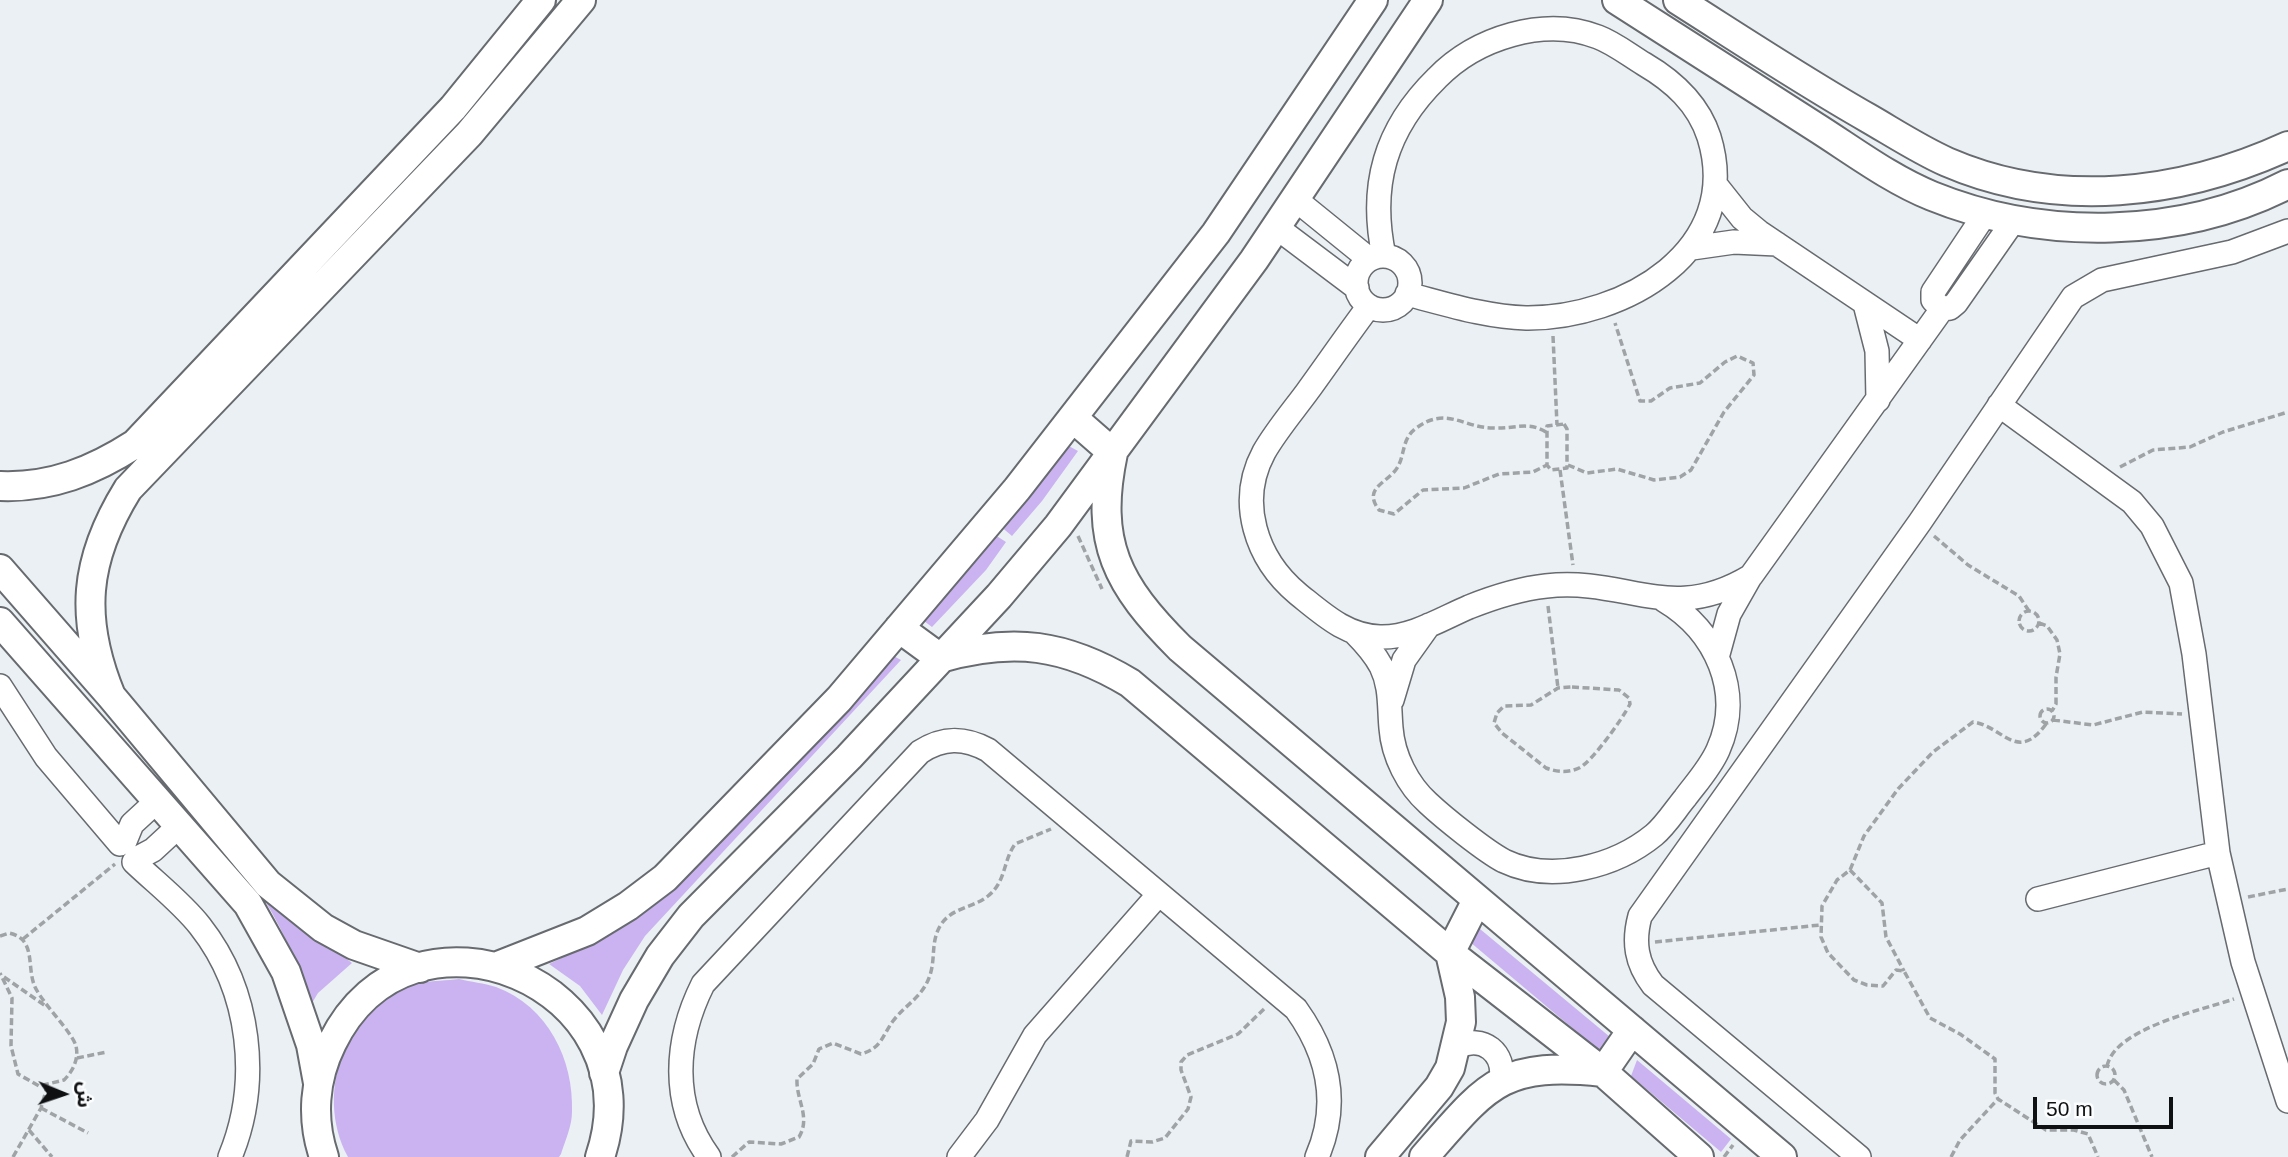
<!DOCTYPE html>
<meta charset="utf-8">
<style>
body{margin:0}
#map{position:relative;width:2288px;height:1157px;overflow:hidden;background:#ebf0f4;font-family:Helvetica,"Noto Sans Arabic",sans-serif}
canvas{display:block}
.north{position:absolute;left:28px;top:1059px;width:70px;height:70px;-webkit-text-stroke:5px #fbfdfe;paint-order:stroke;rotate:92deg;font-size:19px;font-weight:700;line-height:28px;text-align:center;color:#0e1011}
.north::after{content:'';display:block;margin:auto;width:24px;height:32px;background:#0e1011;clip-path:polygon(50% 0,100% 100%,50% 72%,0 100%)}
.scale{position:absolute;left:2033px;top:1097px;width:140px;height:32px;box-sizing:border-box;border:4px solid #0e1011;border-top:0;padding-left:9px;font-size:21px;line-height:24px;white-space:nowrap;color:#0e1011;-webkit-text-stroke:5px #fbfdfe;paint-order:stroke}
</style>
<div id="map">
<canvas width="2288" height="1157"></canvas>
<div class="north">ش</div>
<div class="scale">50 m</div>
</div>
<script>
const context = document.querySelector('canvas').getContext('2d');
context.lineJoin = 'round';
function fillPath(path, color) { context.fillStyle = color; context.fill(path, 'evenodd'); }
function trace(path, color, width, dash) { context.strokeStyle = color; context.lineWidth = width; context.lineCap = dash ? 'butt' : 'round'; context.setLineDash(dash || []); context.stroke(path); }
fillPath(new Path2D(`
 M1065,444L1078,451L1042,501L1012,536L999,525Z
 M992,533L1006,542L986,570L932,627L920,618Z
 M888,653L901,660L645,936L623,970L602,1015L580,986L549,964L595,942Z
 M268,898L352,963L318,993L309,1008C300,970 286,935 265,901Z
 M1474,924L1610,1037L1602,1053L1470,942Z
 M459,979C471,982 484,983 496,987C548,1006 574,1060 572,1112C572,1126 565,1141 561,1154L559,1157H348C313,1092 346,1002 421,983C433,980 447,981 459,979Z
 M1637,1060L1731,1139L1721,1152L1631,1076Z`), '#cbb3f1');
const minor = new Path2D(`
 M1715,184L1742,218L1759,232L1920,340
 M1295,199L1369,259
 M1985,214L1933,292V300L1942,309L1950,308L1956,303L2014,220
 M1276,227L1357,288
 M1692,248L1734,242L1777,244
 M1384,256C1369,186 1385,129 1437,78C1476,38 1544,16 1598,37C1614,43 1629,55 1644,64C1673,81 1698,103 1709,137C1744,250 1624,319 1526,318C1486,317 1446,304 1407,294
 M1356 283a27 27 0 1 1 54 0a27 27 0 1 1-54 0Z
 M1865,304L1877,351L1878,400
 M1369,306C1348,334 1328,363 1307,392C1293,411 1276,431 1264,452C1237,502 1256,559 1298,594C1323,614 1346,636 1380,637C1411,638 1441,619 1469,607C1494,597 1519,589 1546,586C1628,577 1670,625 1751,576L1942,309
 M1999,405L2132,502L2152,526L2181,583L2194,654L2218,853L2243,962L2288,1101
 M1355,633C1365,643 1374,653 1381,666C1391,686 1389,706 1391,728C1393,756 1408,785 1428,803C1444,818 1485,851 1504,861C1552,884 1616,866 1654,835C1666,825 1675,810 1685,798C1697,782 1710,768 1718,750C1744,692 1716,631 1664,600
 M1718,654L1729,614L1750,577
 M0,686L46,757L120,844
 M1392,700L1404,660L1429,625
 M125,841L132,824L157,801
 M138,858L153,850L179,826
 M134,862C156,883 182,903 200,926C251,991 261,1082 230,1157
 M2038,899L2218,853
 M1457,1047C1483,1034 1506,1053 1501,1081
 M709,1157C670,1104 675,1040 703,984L920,752C943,737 964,737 988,750L1296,1009C1329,1055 1340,1104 1317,1157
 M959,1157L987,1120L1035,1035L1159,894
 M1859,1157L1653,985C1636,963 1633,942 1640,916L1920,522L2073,297L2102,280L2232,252L2288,231`);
const tertiary = new Path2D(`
 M1617,0C1682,42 1748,84 1814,126C1852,150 1890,179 1932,196C2043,241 2181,239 2288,184
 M1678,0C1741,40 1803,81 1868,118C1894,133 1920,150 1947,162C2058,210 2181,195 2288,146
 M1073,418L1113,453C1094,543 1117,585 1180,648L1782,1157
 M0,486C51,488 93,471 135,444L453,108L541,0
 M0,569L111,696L268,884L323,928L354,945L420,968
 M0,622L248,904L286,972L311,1045L318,1083
 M899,628L940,658C1013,637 1065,644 1130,683L1450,953L1603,1072L1699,1157
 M111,696C79,618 84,560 128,489L469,134L581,0
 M498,966L587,931L628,906L665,878L839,699L1017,489L1216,233L1373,0
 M604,1073L613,1046L634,1000L660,956L691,916L849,757L999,596L1058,526L1254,260L1428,0
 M324,1157C311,1119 314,1079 332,1043C411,881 658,985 600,1157
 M1380,1157L1439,1087L1450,1068L1461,1022L1460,997L1450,953L1477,900
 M1424,1157C1487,1085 1501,1061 1603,1072L1632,1030`);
trace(minor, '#676b6f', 26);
trace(tertiary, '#676b6f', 32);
trace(new Path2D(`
 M1553,336L1557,425
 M1564,424L1567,429V468L1551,470L1547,465V426Z
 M1546,432C1528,421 1514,429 1493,428C1463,428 1446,405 1415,429C1400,441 1406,459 1394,472C1382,485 1364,490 1379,510L1394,514L1423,490L1464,488L1499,474L1533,472L1547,465
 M1568,465L1587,473L1617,469L1654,480L1680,477L1691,470L1724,412L1754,375L1753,363L1737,356L1725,362L1700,383L1670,388L1651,401H1640L1615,323
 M2120,467L2153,450L2190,447L2223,432L2288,412
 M1560,470L1573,565
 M1078,536L1102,589
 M1934,536L1968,565L2019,596L2029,611
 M1548,606L1558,688
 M2019 621a10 10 0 1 1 20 0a10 10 0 1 1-20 0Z
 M2039,623L2047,626L2057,640L2060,654L2056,677V704L2052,711
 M1572,687L1619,690L1629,698L1630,704C1623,718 1592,762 1579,768C1568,773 1557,772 1546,768L1502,733L1494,723L1497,713L1504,706L1531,705L1558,688Z
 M2040 716a7 7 0 1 1 14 0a7 7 0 1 1-14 0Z
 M2053,720L2093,725L2143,712L2182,714
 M2046,724C2017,764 2003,726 1973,722L1933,752L1898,789L1864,836L1850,870L1837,880L1822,906L1821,937L1828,953L1854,980L1867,985L1883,986L1896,970L1904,971L1930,1018L1960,1034L1995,1059V1093L1998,1099L2046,1130H2074L2088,1134L2098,1157
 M1850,870L1882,903L1886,937L1904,971
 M2248,897L2288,889
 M0,936L9,933C37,939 26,967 35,987C43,1004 72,1032 76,1046C79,1059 73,1071 64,1080L39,1086L18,1074L11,1046L12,998L0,973
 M23,939L115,864
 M1655,942L1820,925
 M4,977L47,1007
 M77,1058L107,1052
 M2107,1066C2115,1028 2202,1010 2234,999
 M2097 1075a9 9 0 1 1 18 0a9 9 0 1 1-18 0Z
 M2114,1080L2124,1090L2152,1157
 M41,1108L88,1133
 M29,1130L52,1157
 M13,1157L41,1108L47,1087
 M732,1157L749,1142L781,1144L799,1137C811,1117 796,1100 797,1079L813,1064L819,1049L833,1043L861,1054C882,1048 882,1036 893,1021C906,1004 923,997 930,975C936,957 930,940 942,923C954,907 973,908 988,896C1006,882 1003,861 1015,844L1051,829
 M1127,1157L1131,1141L1152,1142L1165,1138L1188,1109L1191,1097L1181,1070V1062L1187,1055L1238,1034L1264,1009
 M1724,1157L1733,1145
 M1951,1157L1960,1140L1998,1099`), '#9fa3a6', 3.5, [7, 3.5]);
trace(minor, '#fff', 23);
trace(tertiary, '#fff', 28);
</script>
